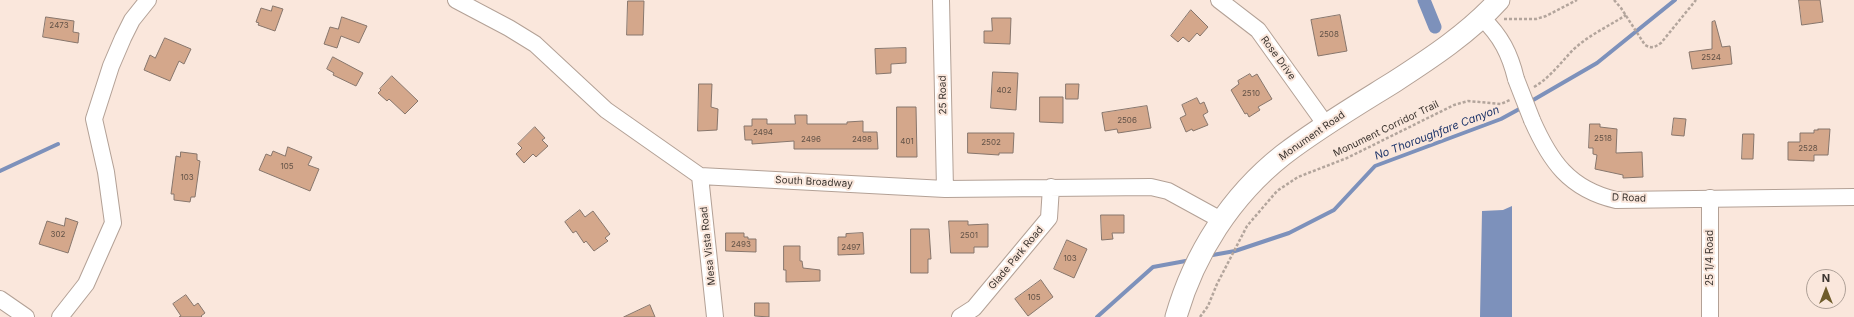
<!DOCTYPE html>
<style>
body{margin:0}
#map{position:relative;width:1854px;height:317px;overflow:hidden;background:#fae7dc;font-family:Inter,sans-serif}
canvas{display:block}
.north{position:absolute;left:1806px;top:269px;width:40px;height:40px;box-sizing:border-box;background:#fae7dc;border:1px solid #aea097;border-radius:50%;rotate:0deg;font-size:11px;font-weight:700;line-height:16px;text-align:center;color:#3c3530}
.north::after{content:'';display:block;margin:auto;width:14px;height:18px;background:#6f5c2b;clip-path:polygon(50% 0,100% 100%,50% 72%,0 100%)}
</style>
<div id="map">
<canvas width="1854" height="317"></canvas>
<div class="north">N</div>
</div>
<script>
const context = document.querySelector('canvas').getContext('2d');
context.lineJoin = 'round';
function fillPath(path, color) { context.fillStyle = color; context.fill(path, 'evenodd'); }
function trace(path, color, width, dash) { context.strokeStyle = color; context.lineWidth = width; context.lineCap = dash ? 'butt' : 'round'; context.setLineDash(dash || []); context.stroke(path); }
function write(font, color, halo, rows, align = 'center') {
  context.font = font + ' Inter,sans-serif'; context.lineWidth = 4; context.setLineDash([]); context.textBaseline = 'middle'; context.strokeStyle = halo; context.fillStyle = color; for (const [text, x, y, turn = 0] of rows) {
    context.save(); context.translate(x, y); context.rotate((+turn || 0) * Math.PI / 180); context.textAlign = isNaN(turn) ? turn : align; if (halo) context.strokeText(text, 0, 0); context.fillText(text, 0, 0); context.restore();
  }
}
fillPath(new Path2D(`
 M1512,206V317H1480L1482,211L1503,210Z`), '#7d91bb');
trace(new Path2D(`
 M1528,103L1597,63L1675,0
 M0,171L58,144
 M1207,256L1235,251L1289,233L1334,210L1375,166L1501,119L1523,107
 M1097,317L1153,267L1191,260`), '#7d91bb', 4);
trace(new Path2D(`
 M1424,0L1435,27`), '#7d91bb', 13);
const building = new Path2D(`
 M1799,0H1820L1823,22L1802,25Z
 M628,1H644L643,35H627Z
 M273,6L283,9L275,31L258,25L259,23L256,22L261,8L271,11Z
 M1191,10L1208,27L1200,36L1197,33L1189,42L1183,37L1178,42L1171,36Z
 M1340,15L1347,51L1318,56L1311,20Z
 M46,17L74,21L73,32L79,33L78,43L43,37Z
 M342,17L367,26L359,43L341,36L337,48L324,44L330,27L338,29Z
 M992,18H1011L1010,44L984,43V31H992Z
 M1715,21L1722,47L1730,46L1732,64L1692,69L1689,52L1712,49V22Z
 M165,38L191,49L184,64L179,61L170,81L144,70L150,55L155,58Z
 M906,48V63L891,64V73L876,74L875,49Z
 M333,57L363,73L356,86L333,75L334,73L327,69Z
 M993,72L1018,73L1016,110L991,108Z
 M1250,74L1252,77L1257,74L1272,99L1258,107L1260,110L1249,117L1247,113L1245,114L1231,90L1239,84L1238,81Z
 M392,76L418,101L405,114L389,99L387,101L378,93L381,90L380,89Z
 M699,84H712L711,107L718,109L717,130L698,131Z
 M1066,84H1079L1078,99H1066Z
 M1040,97H1063V123L1040,122Z
 M1197,98L1200,104L1204,102L1208,112L1203,115L1208,125L1193,131L1192,129L1186,132L1180,118L1186,115L1182,105Z
 M1147,106L1151,128L1118,133L1117,129L1105,131L1102,113Z
 M897,107H916L917,157H897Z
 M795,115H807V124H847V122L863,121V132H877L878,149H794V141L752,144V140H745L744,126H752V119H767V124H795Z
 M1674,118L1686,119L1684,136L1672,135Z
 M1590,124H1600V127L1617,129L1616,153L1642,152L1643,177L1623,178V175L1595,169L1597,155L1593,154V148H1589Z
 M535,127L545,138L542,140L548,146L536,157L533,154L524,163L516,154L522,148L518,144Z
 M1818,129H1830L1828,155H1814V161L1788,160V142H1800V133H1814V130H1818Z
 M968,133H1014L1013,153H999V155L968,153Z
 M1743,134H1754L1753,159H1742Z
 M288,147L312,157L308,165L319,169L310,191L259,170L266,154L271,156L273,151L285,156Z
 M181,152L197,154V160L200,161L195,197H191L190,202L174,200V194H171L176,156L180,157Z
 M580,210L585,217L593,211L610,234L605,238L608,241L594,251L586,241L584,243L576,231L573,233L565,222Z
 M1101,215H1124V233H1112L1113,239L1102,240Z
 M66,218L78,222L68,253L39,244L47,221L64,226Z
 M949,221H968V225L988,224V247H974V253H951Z
 M911,229H929L931,259H928V273H911Z
 M726,233H744V237H748V239H756V252L726,251Z
 M863,233L864,254L838,255V237H846V234Z
 M1067,240L1087,249L1074,278L1054,269Z
 M784,246H800V261H802L803,268L820,270V281L786,282V270H784Z
 M1041,280L1053,297L1028,316L1015,299Z
 M186,295L194,306L198,303L205,313L201,316L202,317H179L181,316L173,304Z
 M755,303H769V317L755,316Z
 M650,305L655,317H624Z`);
fillPath(building, '#d4a78b');
trace(building, '#87766c', 1);
const minor = new Path2D(`
 M456,0L509,28L535,44L606,110L700,176L945,189L1151,187L1168,191L1221,220
 M941,0L945,189
 M1219,0L1258,30L1326,125
 M1482,18C1501,36 1510,54 1516,79
 M1532,120C1550,161 1569,189 1616,200L1854,197
 M700,176L715,317
 M1710,198V317
 M0,299L26,317
 M60,317L86,284L113,223L106,172L94,119L111,66L123,38L132,20L148,0
 M960,317L974,308L1049,218L1051,187`);
const major = new Path2D(`
 M1176,317C1194,254 1231,196 1283,155C1318,128 1357,105 1394,82C1431,58 1469,33 1499,0`);
trace(minor, '#b3a196', 18);
trace(major, '#b3a196', 23);
trace(new Path2D(`
 M1614,0L1621,8L1645,45C1652,49 1655,47 1661,43L1696,0
 M1504,19H1536L1546,16L1577,0
 M1534,87C1551,77 1560,63 1574,49C1589,35 1609,26 1626,15
 M1200,317L1208,306L1217,284L1247,226L1277,191L1298,177L1347,158L1454,105L1468,101L1501,104L1510,100`), '#b3a59c', 2.5, [3, 2]);
trace(minor, '#fff', 16);
trace(major, '#fff', 21);
const minorBridge = new Path2D(`
 M1516,79L1532,120`);
trace(minorBridge, '#b3a196', 18, []);
trace(minorBridge, '#fff', 16);
write('8px', '#625247', null, [
 ["2473",59,26],
 ["2508",1329,35],
 ["2524",1711,58],
 ["402",1004,91],
 ["2510",1251,94],
 ["2506",1127,121],
 ["2494",763,133],
 ["2518",1603,139],
 ["2496",811,140],
 ["2498",862,140],
 ["401",907,142],
 ["2502",991,143],
 ["2528",1808,149],
 ["105",287,167],
 ["103",187,178],
 ["302",58,235],
 ["2501",969,236],
 ["2493",741,245],
 ["2497",851,248],
 ["103",1070,259],
 ["105",1034,298]
]);
write('10px', '#3c3530', '#fae7dc', [
 ["Rose Drive",1278,58,54],
 ["25 Road",943,95,-91],
 ["Monument Corridor Trail",1386,129,-26],
 ["Monument Road",1312,136,-35],
 ["South Broadway",814,182,3],
 ["D Road",1629,198,2],
 ["Mesa Vista Road",708,246,-96],
 ["Glade Park Road",1016,258,-50],
 ["25 1/4 Road",1710,258,-90]
]);
write('italic 11px', '#1e356a', '#fae7dc', [
 ["No Thoroughfare Canyon",1437,133,-21]
]);
</script>
